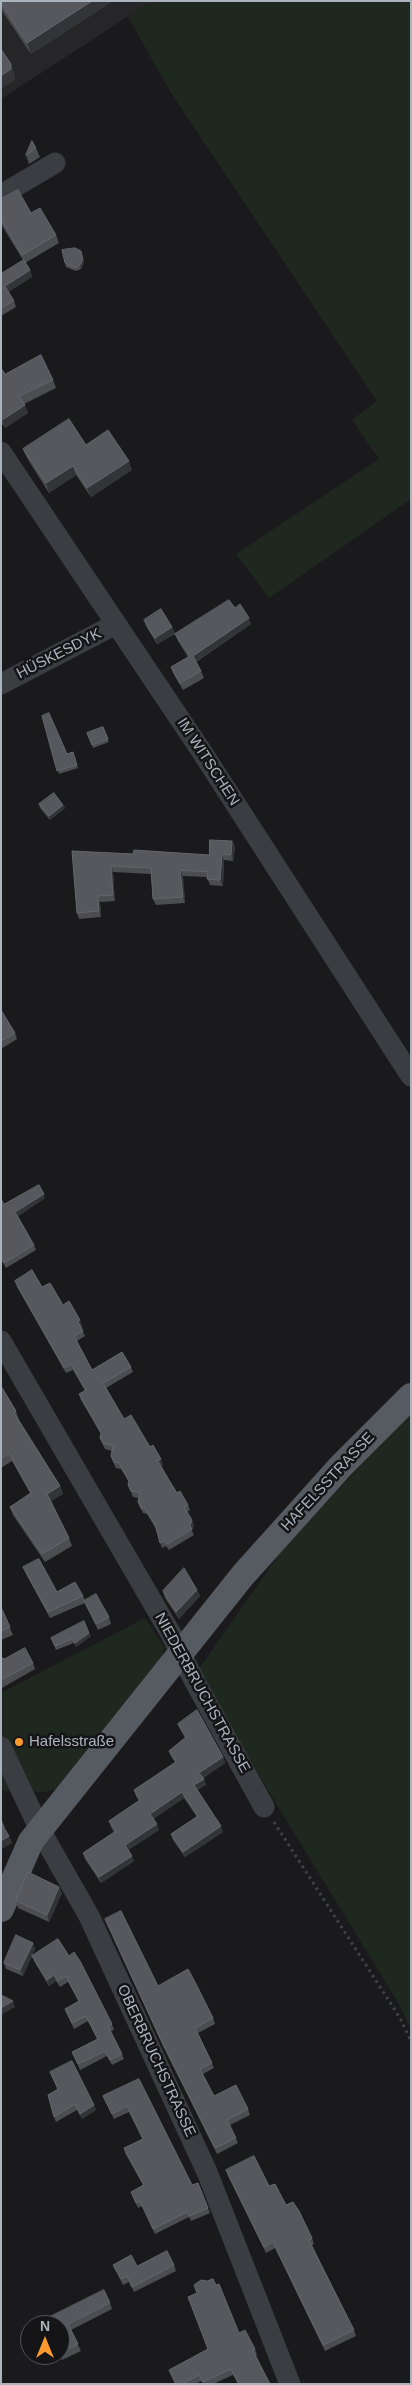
<!DOCTYPE html>
<meta charset="utf-8">
<style>
body{margin:0}
#map{position:relative;width:412px;height:2385px;overflow:hidden;background:#1a1a1c;font-family:Arial,sans-serif}
canvas{display:block}
.frame{position:absolute;inset:0;border:2px solid #abb3bd;pointer-events:none}
.north{position:absolute;left:20px;top:2315px;width:50px;height:50px;box-sizing:border-box;background:#151517;border:1px solid #515459;border-radius:50%;rotate:0deg;font-size:14px;font-weight:700;line-height:20px;text-align:center;color:#abb3bd}
.north::after{content:'';display:block;margin:auto;width:18px;height:22px;background:#ff9a2f;clip-path:polygon(50% 0,100% 100%,50% 72%,0 100%)}
</style>
<div id="map">
<canvas width="412" height="2385"></canvas>
<div class="frame"></div>
<div class="north">N</div>
</div>
<script>
const context = document.querySelector('canvas').getContext('2d');
context.lineJoin = 'round';
function fillPath(path, color) { context.fillStyle = color; context.fill(path, 'evenodd'); }
function trace(path, color, width, dash) { context.strokeStyle = color; context.lineWidth = width; context.lineCap = dash ? 'butt' : 'round'; context.setLineDash(dash || []); context.stroke(path); }
function write(font, color, halo, rows, align = 'center') {
  context.font = font + ' Arial,sans-serif'; context.lineWidth = 5; context.setLineDash([]); context.textBaseline = 'middle'; context.strokeStyle = halo; context.fillStyle = color; for (const [text, x, y, turn = 0] of rows) {
    context.save(); context.translate(x, y); context.rotate((+turn || 0) * Math.PI / 180); context.textAlign = isNaN(turn) ? turn : align; if (halo) context.strokeText(text, 0, 0); context.fillText(text, 0, 0); context.restore();
  }
}
fillPath(new Path2D(`
 M1,1H152L1,99Z`), '#262629');
fillPath(new Path2D(`
 M152,1H411V499L269,598L236,554L379,459L352,420L377,401L171,93L128,17Z
 M411,1414V2030L399,2004L196,1673L290,1539Z
 M145,1618L164,1647L163,1657L56,1789L46,1792L1,1791V1693Z`), '#1f281f');
trace(new Path2D(`
 M274,1822L400,2018L411,2041`), '#404449', 3, [2.5, 4]);
trace(new Path2D(`
 M1,195L55,163
 M1,452L202,752L411,1076
 M1,684L116,624
 M1,1341L171,1634L194,1680L264,1807
 M1,1747L40,1830L89,1916L207,2172L290,2384`), '#3a3d42', 21);
trace(new Path2D(`
 M1,1909L31,1841L243,1575L341,1466L411,1396`), '#565a61', 26);
fillPath(new Path2D(`
 M1,1H113L31,54L3,12L1,6Z
 M36,148L40,157L29,164L26,155Z
 M1,199L31,213L56,235L59,243L25,263L30,270L32,277L8,292L14,301L16,307L1,316V274L23,260L1,224Z
 M65,263H84L81,269L76,271L66,267Z
 M1,368L5,374L53,380L56,388L24,404L28,413L5,428L1,422Z
 M86,445L132,470L91,497L76,475L49,493L27,458L23,449Z
 M235,608L251,624L196,662L201,671L204,678L183,690L173,673L171,667L188,657L178,641L175,634Z
 M144,620L172,627L175,634L157,644L146,626Z
 M42,716L67,754L73,752L78,768L59,774Z
 M103,727L109,742L93,748L87,733Z
 M39,804L63,805L65,808L50,820L40,808Z
 M232,841L235,847L233,861L224,860L223,886L210,885L207,877L183,876L185,903L156,905L153,899L151,874L113,872L115,901L100,902L101,917L79,919L77,913L72,851L133,854L209,855Z
 M1,1010L15,1033L17,1039L1,1049Z
 M45,1198L18,1216L34,1245L36,1250L6,1268L1,1259V1199L4,1204Z
 M15,1281L42,1287L80,1320L82,1326L81,1327L85,1336L77,1341L92,1370L131,1367L133,1372L106,1388L124,1419L150,1447L163,1465L161,1466L177,1493L188,1505L190,1510L187,1512L194,1525L192,1531L194,1535L169,1550L166,1546L162,1548L156,1529L147,1514L143,1513L140,1507L138,1502L139,1498L133,1497L128,1485L129,1482L121,1469L116,1468L113,1462L111,1456L112,1451L105,1449L102,1443L100,1438L101,1434L81,1400L79,1394L85,1391L73,1370L66,1373L17,1287Z
 M1,1386L16,1411L19,1420L60,1486L63,1494L51,1501L69,1538L72,1546L45,1562L13,1515L10,1507L30,1493L12,1461L1,1468Z
 M23,1567L57,1592L83,1596L85,1600L109,1617L111,1624L98,1630L85,1603L50,1618L26,1574Z
 M197,1590L200,1596L179,1619L165,1598L163,1591Z
 M1,1607L13,1635L1,1640Z
 M89,1633L91,1636L76,1647L74,1643L56,1650L51,1638Z
 M1,1658L33,1663L35,1669L2,1688Z
 M178,1724L223,1757L225,1763L203,1778L206,1785L197,1790L223,1832L185,1857L173,1840L171,1834L197,1817L184,1798L153,1819L159,1830L128,1850L134,1861L101,1883L85,1859L83,1853L114,1832L111,1827L109,1821L139,1801L136,1796L134,1790L175,1762L171,1756L169,1751L185,1738L180,1729Z
 M1,1818L5,1827L4,1828L9,1836L12,1843L1,1849Z
 M59,1887L62,1893L49,1922L18,1908L16,1901Z
 M105,1919L158,1986L213,2018L215,2024L198,2033L214,2068L203,2074L214,2096L248,2109L250,2115L230,2125L238,2143L217,2154L163,2046Z
 M58,1939L112,2024L114,2030L111,2031L124,2059L112,2065L107,2056L80,2070L72,2052L97,2039L88,2021L74,2029L67,2014L65,2009L79,2002L68,1982L60,1987L56,1981L49,1986L34,1961L32,1956Z
 M33,1943L35,1949L23,1976L6,1969L4,1963Z
 M50,2072L94,2105L96,2110L82,2119L77,2110L56,2122L54,2117L58,2090Z
 M139,2079L192,2185L198,2183L210,2213L191,2221L189,2217L155,2234L142,2206L138,2208L131,2192L143,2185L125,2153L124,2148L143,2140L129,2112L114,2119L103,2096Z
 M226,2170L269,2186L286,2205L312,2238L314,2244L312,2245L354,2330L356,2336L325,2351L275,2248L266,2253L228,2176Z
 M113,2265L137,2266L174,2265L176,2271L134,2292L129,2282L123,2285Z
 M110,2303L112,2309L71,2330L81,2351L62,2360L60,2355V2325H46L44,2320Z
 M239,2333L255,2349L257,2355L256,2356L270,2384H238L233,2375L213,2384H203L201,2381L195,2384H175L169,2370Z`), '#4b4d51');
fillPath(new Path2D(`
 M92,1H113L31,54L27,43Z
 M11,64L15,75V80L1,89V76Z
 M81,251L84,263L81,269L80,265Z
 M30,270L32,277L7,293L5,286Z
 M25,405L28,413L5,428L2,420Z
 M129,461L132,470L91,497L87,488Z
 M73,466L76,475L49,493L46,483Z
 M249,618L251,624L195,662L193,656Z
 M172,627L175,634L157,644L155,638Z
 M63,805L65,808L50,820L49,816Z
 M232,841L235,847L233,861L231,855Z
 M222,854L224,860L223,886L220,880Z
 M111,866L113,872L115,901L113,895Z
 M180,870L183,876L185,903L183,897Z
 M98,896L100,902L101,917L99,911Z
 M44,1194L45,1198L17,1217L15,1212Z
 M80,1320L82,1326L80,1327L78,1322Z
 M161,1459L163,1465L160,1467L158,1461Z
 M60,1486L63,1494L50,1502L47,1494Z
 M192,1520L194,1525L192,1531L190,1526Z
 M197,1590L200,1596L179,1619L176,1612Z
 M89,1633L91,1636L76,1647L75,1643Z
 M223,1757L225,1763L202,1778L199,1773Z
 M204,1779L206,1785L196,1791L194,1785Z
 M182,1792L184,1798L152,1819L150,1814Z
 M157,1824L159,1830L127,1851L125,1845Z
 M221,1826L223,1832L185,1857L183,1852Z
 M9,1836L12,1843L1,1849V1841Z
 M132,1856L134,1861L101,1883L99,1877Z
 M59,1887L62,1893L49,1922L47,1915Z
 M33,1943L35,1949L23,1976L20,1970Z
 M54,1975L56,1981L49,1986L47,1980Z
 M13,2001L15,2007L1,2015V2008Z
 M94,2105L96,2110L82,2119L80,2114Z`), '#333437');
const building = new Path2D(`
 M1,1H92L27,43L1,3Z
 M1,49L11,64V69L1,76Z
 M32,141L36,148L26,155Z
 M18,190L31,213L40,208L56,235L22,255L1,219V199Z
 M75,248L81,251L83,260L80,265L75,268L65,263L62,250Z
 M24,260L30,270L5,286L14,301L1,308V274Z
 M41,355L53,380L19,396L25,405L2,420L1,418V368L5,374Z
 M69,419L86,445L108,430L129,461L87,488L73,466L46,483L23,449Z
 M229,600L235,608L240,604L249,618L193,656L201,671L180,683L171,667L190,656L175,634Z
 M161,609L172,627L155,638L144,620Z
 M49,713L67,754L73,752L77,765L57,771L42,716Z
 M103,727L108,739L92,745L87,733Z
 M54,793L63,805L49,816L39,804Z
 M210,840L232,841L231,855L222,854L220,880L207,879L208,872L180,870L183,897L153,899L151,868L111,866L113,895L98,896L99,911L77,913L72,851L133,854L134,850L209,855Z
 M1,1010L15,1033L1,1041Z
 M39,1185L44,1194L15,1212L34,1245L4,1263L1,1257V1199L4,1204Z
 M32,1270L42,1287L50,1283L63,1305L69,1301L80,1320L78,1322L83,1331L74,1336L92,1370L122,1352L131,1367L103,1383L124,1419L131,1415L150,1447L153,1445L161,1459L158,1461L167,1477L177,1493L180,1491L188,1505L184,1507L192,1520L190,1526L192,1529L167,1544L164,1541L160,1543L155,1524L145,1509L141,1508L138,1502L140,1493L131,1491L128,1485L129,1481L119,1463L114,1462L111,1456L113,1446L103,1443L100,1438L101,1433L79,1394L86,1390L71,1364L64,1368L15,1281Z
 M1,1386L16,1411L14,1413L60,1486L47,1494L69,1538L42,1554L10,1507L31,1493L9,1453L1,1458Z
 M39,1559L57,1592L75,1582L83,1596L48,1612L23,1567Z
 M184,1568L197,1590L176,1612L163,1591Z
 M96,1594L109,1617L96,1624L84,1601Z
 M1,1607L10,1627L1,1631Z
 M84,1621L89,1633L75,1643L72,1639L55,1646L51,1638Z
 M25,1648L33,1663L1,1680V1658H3L4,1659Z
 M197,1710L223,1757L199,1773L204,1779L194,1785L221,1826L183,1852L171,1834L198,1816L182,1792L150,1814L157,1824L125,1845L132,1856L99,1877L83,1853L116,1831L109,1821L140,1800L134,1790L176,1762L169,1751L186,1737L178,1724Z
 M1,1823L9,1836L1,1841Z
 M28,1872L59,1887L47,1915L16,1901Z
 M121,1911L158,1986L188,1969L196,1984L213,2018L195,2028L212,2063L200,2069L214,2096L236,2085L248,2109L227,2120L236,2138L215,2148L161,2040L105,1919Z
 M16,1935L33,1943L20,1970L4,1963Z
 M58,1939L69,1956L74,1952L80,1961L112,2024L108,2026L122,2054L110,2060L105,2051L78,2064L72,2052L98,2039L86,2016L72,2023L65,2009L79,2001L66,1976L58,1981L54,1975L47,1980L32,1956Z
 M1,1995L13,2001L1,2008Z
 M72,2061L94,2105L80,2114L75,2104L54,2117L48,2095L58,2089L50,2072Z
 M139,2079L192,2185L198,2183L208,2208L189,2216L187,2212L153,2229L140,2201L136,2203L131,2192L144,2185L124,2148L143,2139L127,2106L112,2114L103,2096Z
 M254,2156L269,2186L275,2184L286,2205L293,2202L299,2211L312,2238L309,2240L316,2255L354,2330L323,2345L273,2242L264,2247L226,2170Z
 M167,2251L174,2265L132,2287L127,2276L121,2279L113,2265L131,2255L137,2266Z
 M213,2279L216,2285L219,2284L239,2333L245,2330L255,2349L253,2351L270,2384H239L231,2369L203,2382L199,2375L182,2384H176L169,2370L208,2349L188,2297L197,2293L194,2285L201,2280L207,2281Z
 M104,2290L110,2303L68,2324L78,2344L60,2353V2325H46L44,2320Z`);
fillPath(building, '#56585d');
trace(building, '#63666c', 1);
for (const [x, y, r, color] of [
 [19,1742,5,"#ff9a2f"]
]) { const dot = new Path2D(); dot.arc(x, y, r, 0, 2 * Math.PI); context.fillStyle = color; context.fill(dot); trace(dot, '#151517', 2); }
write('15px', '#abb3bd', '#151517', [
 ["HÜSKESDYK",59,654,-27],
 ["IM WITSCHEN",208,762,57],
 ["HAFELSSTRASSE",328,1482,-47],
 ["NIEDERBRUCHSTRASSE",202,1693,61],
 ["OBERBRUCHSTRASSE",156,2061,65]
]);
write('15px', '#abb3bd', '#151517', [
 ["Hafelsstraße",29,1742]
], 'left');
</script>
